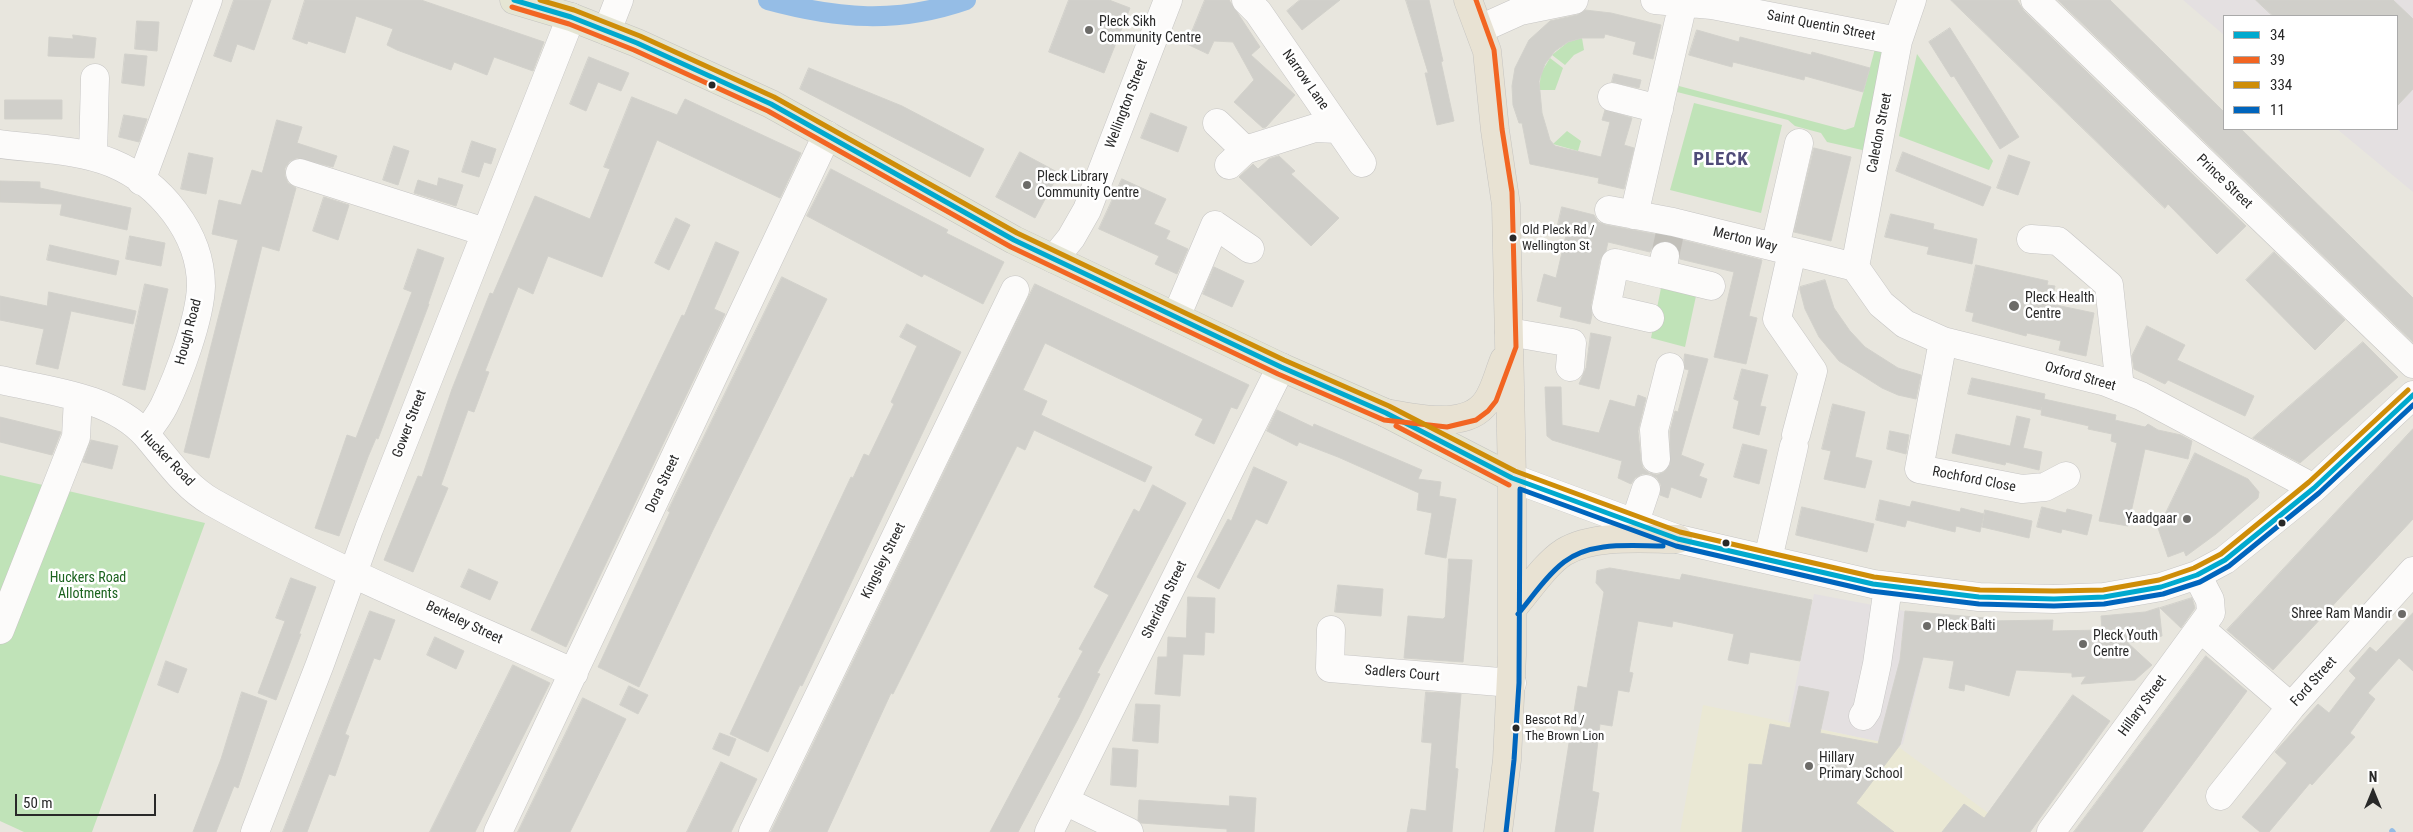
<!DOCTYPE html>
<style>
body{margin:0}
#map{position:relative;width:2413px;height:832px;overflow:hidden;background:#e8e6de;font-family:"Roboto Condensed",sans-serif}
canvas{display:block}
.legend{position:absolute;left:2223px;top:15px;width:175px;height:115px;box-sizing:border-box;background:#fff;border:1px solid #a9a9a9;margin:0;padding:6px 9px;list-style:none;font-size:15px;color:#292929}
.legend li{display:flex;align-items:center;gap:10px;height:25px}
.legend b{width:25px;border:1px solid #a9a9a9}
.north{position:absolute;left:2348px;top:767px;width:50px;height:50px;-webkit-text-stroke:4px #fff;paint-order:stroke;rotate:0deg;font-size:14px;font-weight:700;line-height:20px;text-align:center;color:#292929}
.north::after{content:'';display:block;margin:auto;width:18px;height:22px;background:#292929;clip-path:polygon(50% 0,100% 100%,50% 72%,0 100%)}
.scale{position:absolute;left:15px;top:794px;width:141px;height:22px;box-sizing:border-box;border:2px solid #292929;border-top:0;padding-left:6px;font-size:15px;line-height:18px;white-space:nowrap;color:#292929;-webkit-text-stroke:4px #fff;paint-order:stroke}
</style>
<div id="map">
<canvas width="2413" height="832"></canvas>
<ul class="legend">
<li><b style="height:6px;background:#00a9ce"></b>34</li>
<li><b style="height:6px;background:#f26522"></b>39</li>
<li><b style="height:6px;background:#ce8d08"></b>334</li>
<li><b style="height:6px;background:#0065bd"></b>11</li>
</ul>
<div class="north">N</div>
<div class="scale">50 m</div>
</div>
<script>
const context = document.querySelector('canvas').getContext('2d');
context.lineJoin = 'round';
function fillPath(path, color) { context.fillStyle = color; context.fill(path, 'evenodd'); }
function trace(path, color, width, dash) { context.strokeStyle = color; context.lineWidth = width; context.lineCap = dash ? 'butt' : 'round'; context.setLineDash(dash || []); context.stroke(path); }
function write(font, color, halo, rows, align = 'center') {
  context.font = font + ' "Roboto Condensed",sans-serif'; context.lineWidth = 5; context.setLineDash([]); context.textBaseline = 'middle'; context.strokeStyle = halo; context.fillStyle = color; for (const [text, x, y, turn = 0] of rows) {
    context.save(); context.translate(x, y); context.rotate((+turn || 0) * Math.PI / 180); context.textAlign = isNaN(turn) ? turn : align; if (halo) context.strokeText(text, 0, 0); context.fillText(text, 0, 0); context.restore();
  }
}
fillPath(new Path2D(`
 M2183,0H2413V192L2337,129H2397V16H2224V35Z
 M1814,594L1905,611L1900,655L1924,657L1903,744L1897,746L1788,722Z`), '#e4e0e1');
fillPath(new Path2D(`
 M1703,705L1896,745L2014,832H1680Z`), '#eae8d4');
fillPath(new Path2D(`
 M1582,38L1584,50L1574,55L1565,65L1552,55L1568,42Z
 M1876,45L1884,56L1871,152L1827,142L1821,133L1795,126L1788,120L1677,92L1679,86L1845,130L1854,127Z
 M1917,54L1993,161L1989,170L1899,136Z
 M1550,58L1563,68L1555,90H1539L1541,73Z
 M1694,103L1782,125L1761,213L1670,190Z
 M1567,131L1581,141L1578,151L1553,144Z
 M1661,288L1696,296L1685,347L1651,338Z
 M0,475L205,523L92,832H24L0,821Z`), '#c0e3b8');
trace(new Path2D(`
 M2392,831L2393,832`), '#95bde6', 5.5);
trace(new Path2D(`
 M768,0C838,19 897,24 966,0`), '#95bde6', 20);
const building = new Path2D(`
 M234,0H271L254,50L237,44L231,62L214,56Z
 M305,0H421L544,42L533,71L494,57L487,75L454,62L451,70L397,50L387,45L393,29L356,16L345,53L308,41L307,44L293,39Z
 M1069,0H1109L1130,8L1104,73L1049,52Z
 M1205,0H1229L1260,47L1251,55L1295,95L1266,127L1263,128L1234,102L1254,80L1233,42L1214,41L1208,54L1187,44Z
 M1300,0H1340L1302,30L1287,11Z
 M1406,0H1429L1443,61L1441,62L1454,121L1437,125L1425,73H1428Z
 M1951,0H2017L2024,11L2246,226L2217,254L2168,204L2165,208Z
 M2058,0H2110L2224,112V129H2241L2413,298V342Z
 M2256,0H2393L2413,19V89L2397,106V16H2273Z
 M1585,10L1611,13L1661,25L1653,59L1633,54L1636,42L1605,34L1604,38H1582L1568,42L1555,51L1545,64L1539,81L1542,113L1550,140L1555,146L1601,157L1610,122L1602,120L1605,110L1632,118L1624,145L1634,148L1624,189L1598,183L1599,178L1530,164L1522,123H1519L1513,105L1512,86L1515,68L1529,40L1550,21L1577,15Z
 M137,21L159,22L157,51L135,49Z
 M1950,28L2019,137L2000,149L1954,76L1951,77L1929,42Z
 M1697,30L1739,42L1740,37L1811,55L1812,52L1870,68L1863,92L1805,76L1804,80L1733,62L1732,67L1689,55Z
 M73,35L96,38L94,58L48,56L49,37L73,39Z
 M125,54L147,56L144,86L122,83Z
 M589,57L629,73L621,91L598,82L586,111L570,104Z
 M809,68L902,106L984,149L970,177L800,89Z
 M1614,74L1641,80L1639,88L1612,82Z
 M632,97L677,115L685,99L801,153L780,198L657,140L602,277L548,256L533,294L518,287L485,371L489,372L474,412L468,410L441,485L448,488L413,572L384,560L418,476L422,477L452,389L490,293L493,294L535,196L590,219L610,169L604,167Z
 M5,100H62V119H5Z
 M1151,113L1187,127L1178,152L1141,138Z
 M124,115L147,119L139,142L119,137Z
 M277,120L302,127L297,143L337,156L333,167L297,158L290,161L285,168V176L288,183L296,188L279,251L262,246L209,458L184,452L238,240L212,234L219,200L241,205L252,170L262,173Z
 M472,141L496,149L491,164L484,162L479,177L462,172Z
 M394,146L409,151L398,185L383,180Z
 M1814,148L1851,157L1831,241L1794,232Z
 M1020,152L1059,173L1035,218L996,197Z
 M1903,152L1991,187L1983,206L1896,171Z
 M189,153L213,158L206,194L181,189Z
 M2009,155L2030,162L2018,195L1997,188Z
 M1279,156L1295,171L1291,174L1339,218L1311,246L1239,177L1253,164L1258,169L1269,159Z
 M831,169L948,230L946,233L1004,262L983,304L924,274L922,277L807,216Z
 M439,178L463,185L456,206L414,193L418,180L437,186Z
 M1122,179L1166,199L1154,224L1170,231L1166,239L1188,249L1177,274L1155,264L1159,256L1099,229Z
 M0,181L40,182V188L131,208L127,230L60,215L62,204L0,202Z
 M324,197L349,205L338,240L313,231Z
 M1562,207L1594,215L1598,222L1606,225L1670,237L1762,260L1749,316L1757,318L1746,364L1714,357L1734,272L1680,259L1679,250L1675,244L1668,241L1659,242L1653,246L1650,252L1608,242L1606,251L1600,260L1591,305L1592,315L1590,324L1560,317L1562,307L1537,301L1544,274L1556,278L1567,231L1557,229Z
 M1891,214L1934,224L1933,229L1977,239L1972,264L1927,254L1929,247L1885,237Z
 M676,218L690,225L669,270L655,263Z
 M130,236L165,243L161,266L126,259Z
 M716,242L739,252L714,309L725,314L566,647L531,630L682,315L684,316Z
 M50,245L119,261L116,275L47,260Z
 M418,249L444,258L428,304H429L378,439L376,438L368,457L339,536L315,528L347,435L356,438L412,292L404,289Z
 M2274,252L2345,320L2315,350L2246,280Z
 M1976,265L2048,281L2047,285L2055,286L2051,304L2094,313L2086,356L2059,350L2061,341L2027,333L2026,336L1972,321L1974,313L1966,311Z
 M1214,267L1244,281L1232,307L1203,294Z
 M782,277L827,299L712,532L639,687L598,667L670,512L668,511Z
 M1825,280L1834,308L1850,331L1865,347L1898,368L1921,375L1916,399L1898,395L1882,388L1852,369L1839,361L1819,337L1805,309L1800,290V287Z
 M145,284L168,289L145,390L123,385Z
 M1035,284L1249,385L1237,409L1231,407L1214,444L1195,435L1203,419L1045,343L1023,390L1047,401L1041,415L1152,467L1145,482L1034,430L1025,450L1017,446L893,694L891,693L827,832H771Z
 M49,292L136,311L133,324L71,311L58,369L36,364L44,329L0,320V296L47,306Z
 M907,324L961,352L802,686L800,685L768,752L730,734L851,477L853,478L864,454L869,456L894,404L891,402L917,346L900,337Z
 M2147,326L2185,345L2177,360L2254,396L2245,416L2168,380L2165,384L2134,369L2132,356Z
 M1591,333L1611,337L1599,389L1579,384L1586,368Z
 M2363,342L2398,377L2300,463L2253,438Z
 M1685,354L1708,359L1681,455L1704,464L1699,476L1707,479L1701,498L1671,487L1668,498L1660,495L1661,485L1657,478L1650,474H1642L1635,478L1631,484L1618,478L1622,461L1552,440L1547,436L1545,387H1561L1562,425L1599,433L1610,400L1635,407L1638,395L1646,398L1638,431L1641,461L1643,468L1649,473L1657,475L1664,472L1670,465V431L1675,411L1678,412L1689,370L1685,369L1684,360Z
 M1742,369L1768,375L1760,406L1766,407L1759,435L1733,428L1739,401L1734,399Z
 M1972,378L2045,394L2044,399L2116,415L2115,420L2145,427L2148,424L2158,430L2181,435L2192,441L2188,459L2145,449L2128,526L2099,521L2117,443L2111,441L2112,434L2088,429L2089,426L2041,415L2042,407L2041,410L1968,394Z
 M1833,404L1865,412L1855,457L1872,461L1865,488L1824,479L1831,451L1822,449Z
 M1277,410L1313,427L1314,424L1422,470L1418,479L1441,482L1439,496L1456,499L1446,558L1425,554L1432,513L1417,510L1419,493L1338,457L1299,442L1297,446L1267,431Z
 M2017,416L2030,419L2023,448L2042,452L2039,470L2006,462L2005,465L1952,453L1956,434L2010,446Z
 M0,417L61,432L52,455L0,442Z
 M2413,429V519L2273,670L2227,630Z
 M1890,431L1909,435L1906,454L1887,449Z
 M91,440L118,446L112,469L83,462Z
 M1743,444L1767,450L1759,484L1734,477Z
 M2195,453L2248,479L2259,492L2258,498L2216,534L2186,556L2184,551L2168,557L2158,528L2172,523L2166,513Z
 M1254,467L1287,482L1267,524L1256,519L1219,589L1197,577L1228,519L1231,521Z
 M1153,485L1186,503L1097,673L1100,674L1078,719L1018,832H990L1061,698L1058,697L1083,651L1079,649L1109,595L1094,587L1134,509L1139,512Z
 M1880,500L1910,507L1912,501L1960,512L1961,508L1984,514L1980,532L1956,526L1955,532L1907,520L1905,527L1876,520Z
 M1802,507L1874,524L1867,552L1796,535Z
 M2042,507L2066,513L2067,509L2092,515L2087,535L2062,529L2061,533L2037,527Z
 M1985,510L2032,521L2029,538L1982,527Z
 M1449,559L1472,560L1463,662L1404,658L1408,616L1443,619L1445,617Z
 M1610,568L1680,580L1682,574L1812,600L1800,661L1750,652L1748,664L1728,660L1734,634L1673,621L1672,627L1638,621L1629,672L1633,673L1629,692L1618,690L1612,726L1600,724L1592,791L1599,793L1593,832H1555L1578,686L1587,688L1604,592L1596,583L1597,571Z
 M469,569L498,582L490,600L461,587Z
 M291,578L316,587L299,634H301L276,700L258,693L285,621L276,618Z
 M1338,585L1383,589L1381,616L1335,612Z
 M1188,597L1215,598L1214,633L1205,632L1204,655L1183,654L1180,696L1155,694L1158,657H1167L1168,637L1186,638Z
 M2192,598L2195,608L2181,628L2160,608Z
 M2159,608L2162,636L2128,643L2152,665L2135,680L2081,684L2086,676L2072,677V673L2016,670L2009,696L1965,684L1964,691L1949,688L1954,661L1923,657L1900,745L1856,803L1894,832H1742L1749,764L1762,765L1770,724L1790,728L1799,686L1829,692L1820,733L1878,744L1900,660L1905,611L1986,618V621L2053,620L2052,631L2102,630L2101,616L2145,612Z
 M370,611L395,620L380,660L374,658L345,734L349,736L335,776L329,774L307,832H283Z
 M2413,613V671L2399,658L2368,693L2375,699L2350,733L2355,737L2312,785L2310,783L2269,832H2260L2242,817L2287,763L2275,752L2318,704L2329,713L2356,678L2349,671L2370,647L2376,652Z
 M435,637L464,651L456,669L427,655Z
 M2206,656L2247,691L2142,832H2074Z
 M166,661L187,669L178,693L158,685Z
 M513,665L550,683L475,832H430Z
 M629,686L648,695L638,714L620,705Z
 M242,692L267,701L238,788L234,786L216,832H193L221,759Z
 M1426,692L1461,694L1455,768L1458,769L1452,832H1407L1411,809L1426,811L1432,743L1422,742Z
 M2073,695L2110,721L2030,832H1942L1964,804L1984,818Z
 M583,698L626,719L570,832H518Z
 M1136,704L1160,705L1158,743L1133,741Z
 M720,733L736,739L729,756L713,749Z
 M1113,748L1138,750L1136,787L1111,785Z
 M721,762L757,779L731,832H687Z
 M1230,796L1256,798L1254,832H1227V829L1141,823L1138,820L1139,800L1229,806Z`);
fillPath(building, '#d0cfca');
trace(building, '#d2d1cb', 1);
trace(new Path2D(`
 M1665,256L1670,233`), '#c2c0ba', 28, [28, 14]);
const minor = new Path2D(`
 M1246,0L1258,12L1362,163
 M1655,0L1712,5L1898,41
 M2035,0L2413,364
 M1480,29L1520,11L1574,0
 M607,31L619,0
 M1612,97L1659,109
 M1217,123L1245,150
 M0,144C37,149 78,149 112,163C160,183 201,233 201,286C200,319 179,375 164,406C159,416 152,425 145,434
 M93,156L95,78
 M1229,165L1245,150L1315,128L1338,129
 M300,173L485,232
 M141,181L208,0
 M1609,210L1673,222L1855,267
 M1634,215L1683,3
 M2031,239L2058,241L2109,285L2120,388
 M1775,247L1799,143
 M1792,252L1777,319L1813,371L1796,435
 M1054,259L1071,238L1087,210L1168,0
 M1855,267L1881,304L1905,324L1943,341L2106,382L2141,396L2314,488
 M1855,267L1898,41L1912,0
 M1662,274L1711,286
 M1176,317L1215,225L1250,249
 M1650,318L1606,308L1615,263L1662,274L1665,256
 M1509,332L1572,343L1570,367
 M1943,341L1919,469L2022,489L2045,487L2066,476
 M0,380C48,391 111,396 146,435C166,458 184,486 212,502C328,567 453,618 574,673
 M1656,459L1654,430L1670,367
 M1512,478L1678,539L1873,584L1979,597L2054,599L2104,597L2161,587L2197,575L2225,560L2314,488L2413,395
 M1635,522L1646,489
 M1768,559L1794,446
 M2200,628L2291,707
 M0,630L76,437L78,398
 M1331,630L1330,668L1512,683
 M1863,716L1867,710L1877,664L1888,587
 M2220,796L2291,707L2413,571
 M1065,801L1129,832
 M255,832L320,664L369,529L571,17
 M498,832L827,135
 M753,832L1015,290
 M1049,832L1281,367
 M2051,832L2211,613L2210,600L2197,575`);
const major = new Path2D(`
 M514,0L571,17L637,43L771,104L1014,240L1281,367L1386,413L1512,478`);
const highway = new Path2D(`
 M1468,0L1487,51L1495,130L1506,205L1512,478V655L1507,760L1498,832
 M1386,413C1413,418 1462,429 1483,406C1494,395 1498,374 1504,360
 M1512,609C1527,592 1545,564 1564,552C1594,534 1643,539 1678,539`);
trace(minor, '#c6c5c4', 29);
trace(major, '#c4c3c0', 29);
trace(highway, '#c4c3c0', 29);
trace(minor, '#fcfbfa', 28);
trace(major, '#e5e5d3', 28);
trace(highway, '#e8e2d3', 28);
trace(new Path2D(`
 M514,0L571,17L637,43L771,104L1014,240L1281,367L1386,413L1512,478L1678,539L1873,584L1979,597L2054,599L2104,597L2161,587L2197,575L2225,560L2314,488L2413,395`), '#00a9ce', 5);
trace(new Path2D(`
 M512,7L569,24L634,50L768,111L1011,247L1278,374L1384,420L1447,427L1476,420L1488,411L1496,401L1516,347L1512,192L1502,129L1494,50L1476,0
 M1396,426L1509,485`), '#f26522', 5);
trace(new Path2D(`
 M540,0L574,10L640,36L774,97L1017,233L1284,360L1389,406L1515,471L1680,532L1874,577L1980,590L2054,591L2103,590L2159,580L2194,568L2221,554L2309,482L2408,390`), '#ce8d08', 5);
trace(new Path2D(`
 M1518,614C1533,596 1546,576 1564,562C1591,541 1631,546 1663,546
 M1506,832L1514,760L1519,683L1520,489L1676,546L1871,591L1979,604L2054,606L2104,604L2163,594L2200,582L2229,566L2319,493L2413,405`), '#0065bd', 5);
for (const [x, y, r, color] of [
 [1089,30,5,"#6c6b68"],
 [712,85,4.5,"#292929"],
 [1027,185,5,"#6c6b68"],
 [1513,238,4.5,"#292929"],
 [2014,306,6,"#6c6b68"],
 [2187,519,5,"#6c6b68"],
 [2282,523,4.5,"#292929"],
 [1726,543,4.5,"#292929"],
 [2402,614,5,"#6c6b68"],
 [1927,626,5,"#6c6b68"],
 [2083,644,5,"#6c6b68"],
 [1516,728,4.5,"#292929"],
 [1809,766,5,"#6c6b68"]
]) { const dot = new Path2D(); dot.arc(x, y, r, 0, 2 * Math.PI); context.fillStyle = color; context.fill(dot); trace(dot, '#fff', 2); }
write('13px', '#292929', '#fff', [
 ["Old Pleck Rd /",1522,231],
 ["Wellington St",1522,247],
 ["Bescot Rd /",1525,721],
 ["The Brown Lion",1525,737]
], 'left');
write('14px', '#292929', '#fff', [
 ["Pleck Sikh",1099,22],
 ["Community Centre",1099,38],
 ["Pleck Library",1037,177],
 ["Community Centre",1037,193],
 ["Pleck Health",2025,298],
 ["Centre",2025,314],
 ["Yaadgaar",2177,519,"right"],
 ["Shree Ram Mandir",2392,614,"right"],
 ["Pleck Balti",1937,626],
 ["Pleck Youth",2093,636],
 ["Centre",2093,652],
 ["Hillary",1819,758],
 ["Primary School",1819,774]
], 'left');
write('14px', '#292929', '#fff', [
 ["Saint Quentin Street",1821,26,11],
 ["Narrow Lane",1305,80,55],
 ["Wellington Street",1127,104,-69],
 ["Caledon Street",1880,133,-79],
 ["Prince Street",2224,182,44],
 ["Merton Way",1745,240,14],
 ["Hough Road",189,332,-75],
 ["Oxford Street",2080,377,16],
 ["Gower Street",410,424,-69],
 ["Hucker Road",167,459,46],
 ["Rochford Close",1974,480,11],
 ["Dora Street",663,484,-65],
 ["Kingsley Street",884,561,-64],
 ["Sheridan Street",1165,600,-64],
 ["Berkeley Street",464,623,25],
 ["Sadlers Court",1402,674,5],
 ["Ford Street",2314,682,-48],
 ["Hillary Street",2143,706,-54]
]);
write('14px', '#1c631f', '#fff', [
 ["Huckers Road",88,578],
 ["Allotments",88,594]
]);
context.letterSpacing = '1px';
write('bold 19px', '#4f4b78', '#fff', [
 ["PLECK",1721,160]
]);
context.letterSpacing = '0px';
</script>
